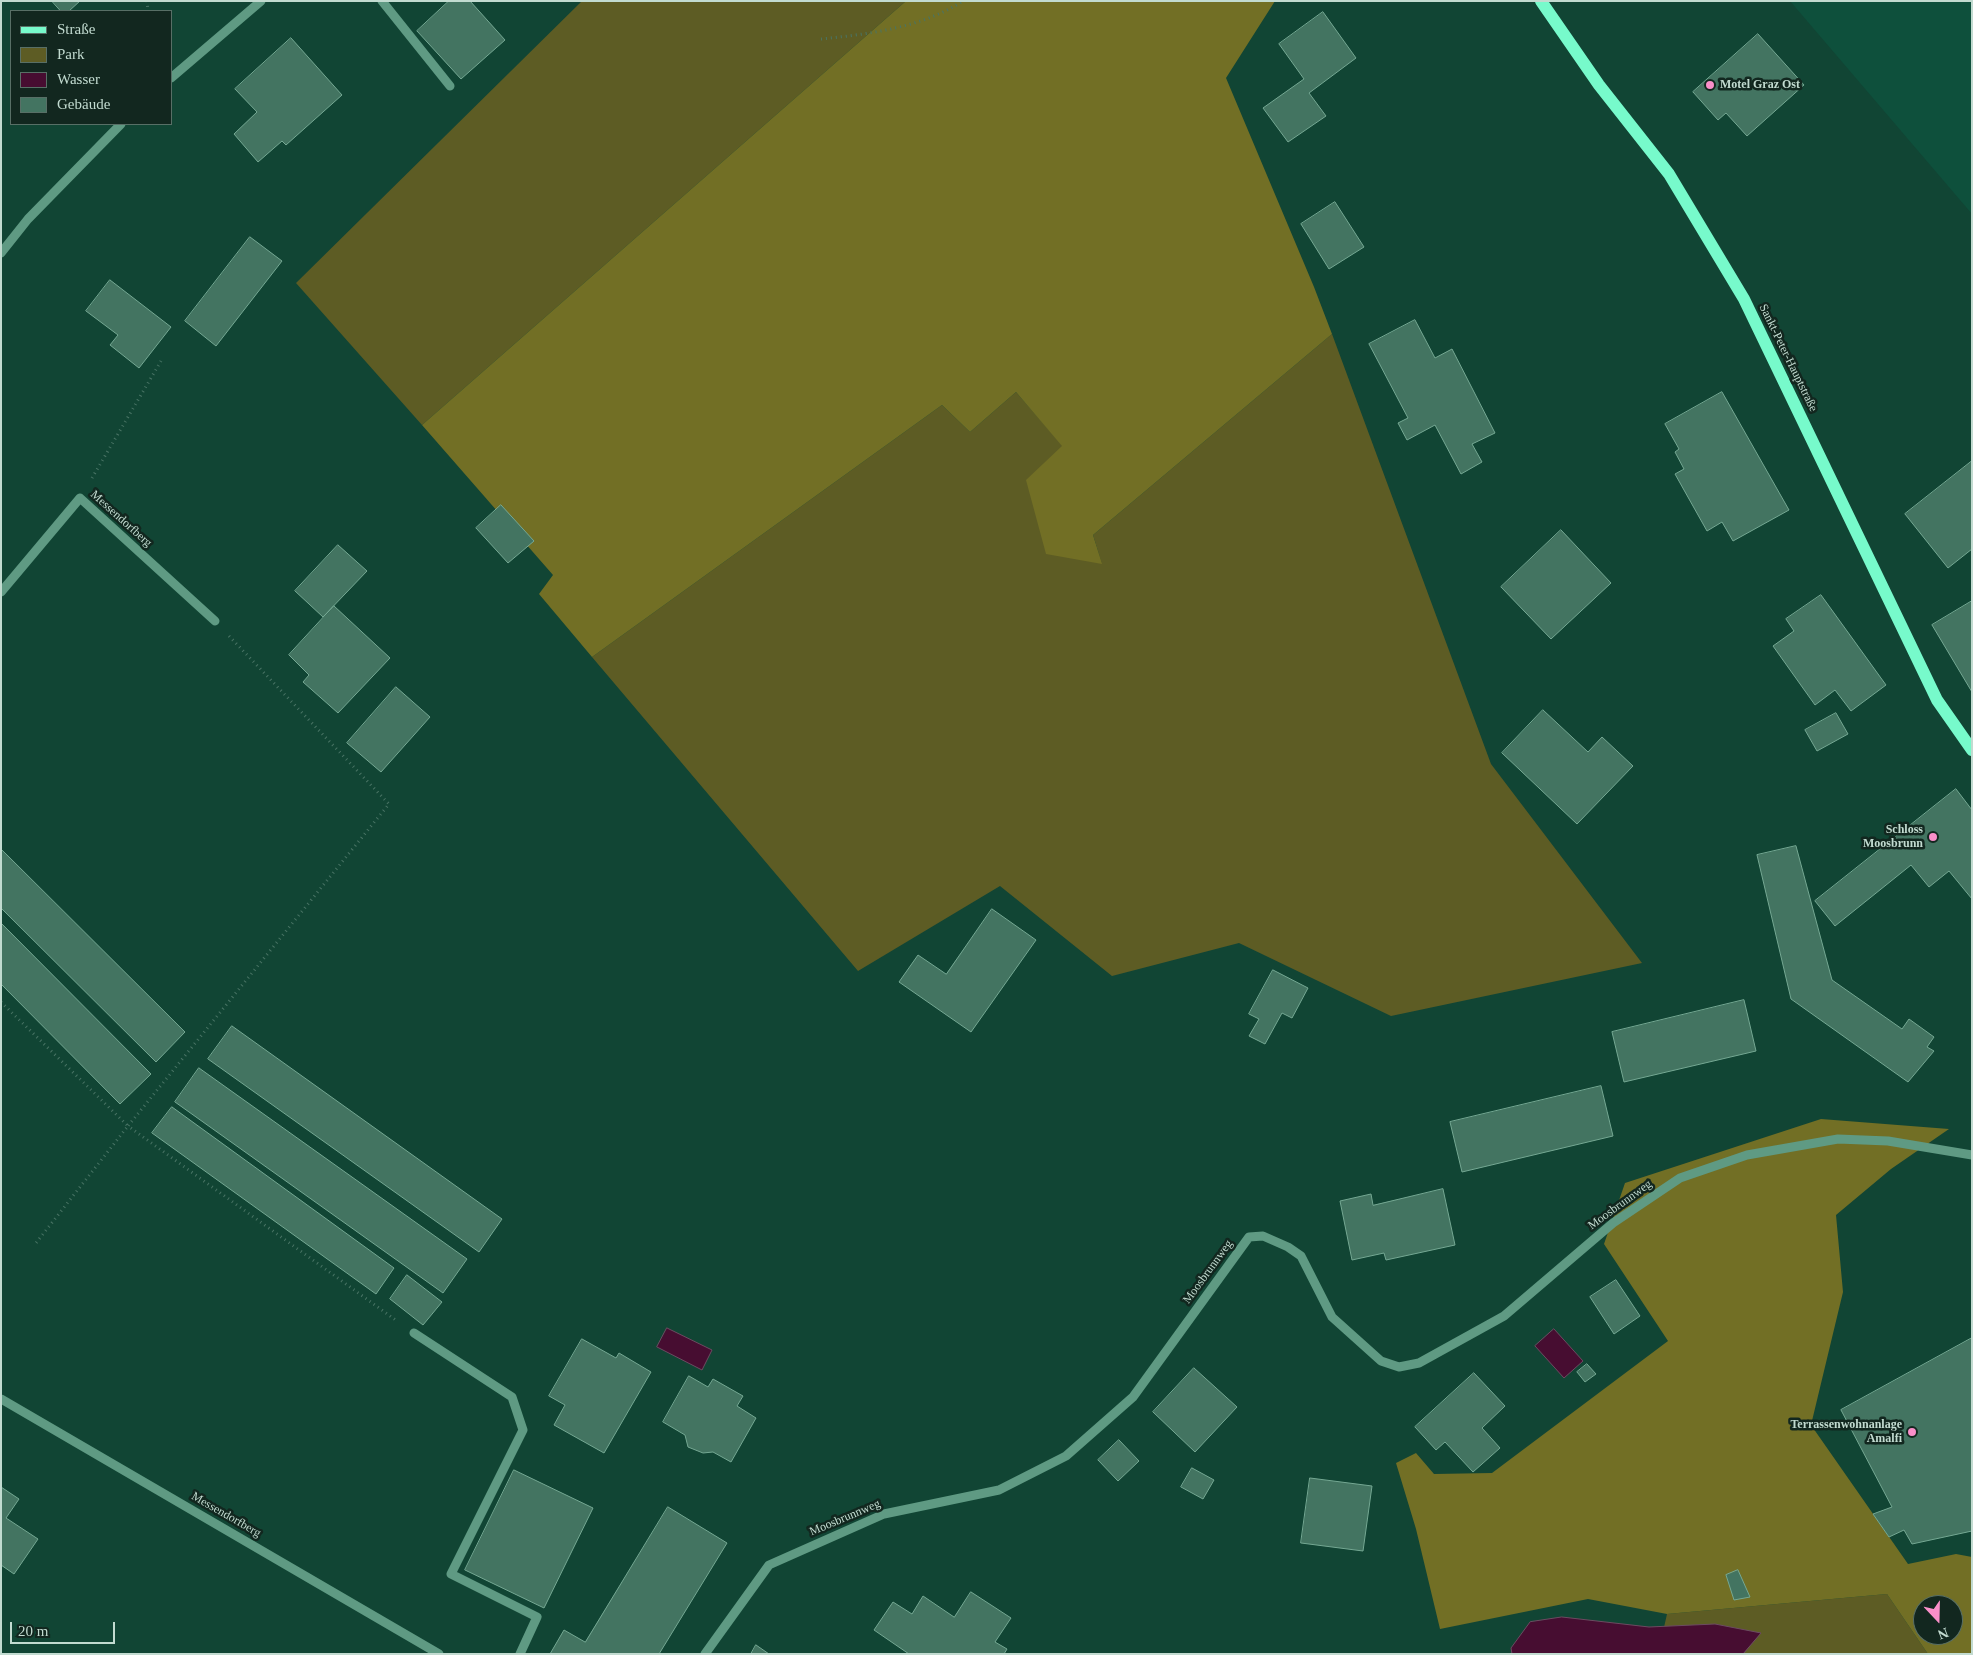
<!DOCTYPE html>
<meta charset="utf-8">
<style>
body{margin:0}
#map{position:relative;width:1973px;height:1655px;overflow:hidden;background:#114534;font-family:Georgia,serif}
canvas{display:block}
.frame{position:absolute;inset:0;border:2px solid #c2dbd0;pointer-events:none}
.legend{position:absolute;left:10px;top:10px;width:162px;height:115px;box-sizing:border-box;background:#12271f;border:1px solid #586f66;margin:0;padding:6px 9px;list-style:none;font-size:15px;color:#c2dbd0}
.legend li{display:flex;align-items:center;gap:10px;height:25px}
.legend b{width:25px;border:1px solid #586f66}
.north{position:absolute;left:1913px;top:1595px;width:50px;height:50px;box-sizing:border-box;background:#12271f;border:1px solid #586f66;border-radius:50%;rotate:159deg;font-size:14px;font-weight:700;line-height:20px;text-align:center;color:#c2dbd0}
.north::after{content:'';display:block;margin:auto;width:18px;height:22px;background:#f98fc9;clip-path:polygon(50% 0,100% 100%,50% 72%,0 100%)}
.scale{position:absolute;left:10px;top:1622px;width:105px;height:22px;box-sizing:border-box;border:2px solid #c2dbd0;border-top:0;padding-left:6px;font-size:15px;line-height:18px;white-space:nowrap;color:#c2dbd0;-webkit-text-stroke:4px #12271f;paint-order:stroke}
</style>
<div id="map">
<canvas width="1973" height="1655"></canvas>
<div class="frame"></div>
<ul class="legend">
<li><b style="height:6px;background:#77facb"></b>Straße</li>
<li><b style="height:14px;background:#5d5c24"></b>Park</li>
<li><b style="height:14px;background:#470d31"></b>Wasser</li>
<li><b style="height:14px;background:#437461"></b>Gebäude</li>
</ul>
<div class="north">N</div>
<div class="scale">20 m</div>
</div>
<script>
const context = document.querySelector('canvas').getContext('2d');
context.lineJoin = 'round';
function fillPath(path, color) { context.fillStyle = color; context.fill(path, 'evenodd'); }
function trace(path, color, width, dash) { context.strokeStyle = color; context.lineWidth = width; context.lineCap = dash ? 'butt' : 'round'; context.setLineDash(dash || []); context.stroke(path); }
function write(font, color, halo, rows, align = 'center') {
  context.font = font + ' Georgia,serif'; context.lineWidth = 5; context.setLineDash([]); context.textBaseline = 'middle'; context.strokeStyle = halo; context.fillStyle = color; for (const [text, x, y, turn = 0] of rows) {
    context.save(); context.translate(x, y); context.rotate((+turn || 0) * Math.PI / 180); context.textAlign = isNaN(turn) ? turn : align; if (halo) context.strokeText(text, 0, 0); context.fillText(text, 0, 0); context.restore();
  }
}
fillPath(new Path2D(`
 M1790,1H1972V214Z`), '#0e503c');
fillPath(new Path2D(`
 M582,1H906L422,425L296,283Z
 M1332,334L1491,764L1642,963L1391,1016L1239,943L1112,976L1000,886L858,971L592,657L942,405L970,432L1016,392L1063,446L1102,564L1093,535Z
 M1887,1594L1928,1654H1658L1667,1614Z`), '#5d5c24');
fillPath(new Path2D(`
 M906,1H1275L1226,78L1314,287L1332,334L1093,535L1102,564L1046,554L1026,480L1062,446L1016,392L970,432L942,405L592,657L539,594L553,575L422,425Z
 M1821,1119L1949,1129L1891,1169L1836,1215L1843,1292L1811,1425L1908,1564L1956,1554L1972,1557V1654H1928L1887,1594L1667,1614L1588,1599L1440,1629L1416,1529L1396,1463L1416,1453L1434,1474L1492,1473L1668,1341L1604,1244L1625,1183ZM1923,1605H1953V1635H1923Z`), '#726f25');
const water = new Path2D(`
 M667,1328L712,1350L702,1370L657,1347Z
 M1554,1329L1583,1361L1564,1378L1535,1346Z
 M1562,1617L1649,1627L1715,1624L1761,1633L1743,1654H1512L1511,1648L1530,1622Z`);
fillPath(water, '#470d31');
trace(water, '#6c4b61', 1);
const building = new Path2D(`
 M52,1H80L69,11H61Z
 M449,1H470L505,40L461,79L417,31Z
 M1323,12L1356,58L1309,93L1326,116L1288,142L1263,108L1304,79L1279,44Z
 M1758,34L1804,85L1747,136L1726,113L1718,120L1693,92Z
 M291,38L342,95L286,145L282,141L258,162L234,134L257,112L235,89Z
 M1335,202L1364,247L1329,269L1301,224Z
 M250,237L282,261L216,346L185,321Z
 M110,280L171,327L139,368L110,345L118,335L86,311Z
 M1415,320L1435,358L1452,349L1495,433L1472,444L1482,462L1461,474L1435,425L1407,440L1398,423L1408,418L1369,344Z
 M1722,392L1789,510L1733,541L1722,522L1707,531L1675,474L1684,469L1675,452L1679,449L1665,424Z
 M1972,461V549L1948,568L1905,514Z
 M501,505L534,541L508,563L476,528Z
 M1561,530L1611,583L1551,639L1501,587Z
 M338,545L367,571L323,617L295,591Z
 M1821,595L1886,685L1851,711L1835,690L1815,705L1773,646L1794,631L1786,619Z
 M1972,601V692L1932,625Z
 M334,606L390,658L338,713L303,682L309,675L289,655Z
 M396,687L430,717L381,772L347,743Z
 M1543,710L1588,752L1602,737L1633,766L1577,824L1502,753Z
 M1836,713L1848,734L1817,751L1805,730Z
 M1956,789L1972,810V899L1949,871L1929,887L1911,865L1835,926L1815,901Z
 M1796,846L1832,980L1902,1029L1909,1019L1934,1037L1927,1047L1934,1051L1908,1082L1791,999L1757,855Z
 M1,849L185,1032L156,1062L1,908Z
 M992,909L1036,940L971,1032L899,982L918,955L946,974Z
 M1,923L151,1074L120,1104L1,984Z
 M1273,970L1308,988L1292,1018L1282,1013L1265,1044L1249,1036L1259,1019L1249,1014Z
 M1744,1000L1756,1051L1624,1082L1612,1032Z
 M232,1026L502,1219L479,1252L208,1059Z
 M199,1068L467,1259L443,1293L175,1102Z
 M1601,1086L1613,1136L1462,1172L1450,1122Z
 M172,1107L394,1268L376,1294L152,1133Z
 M1443,1189L1455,1245L1386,1260L1384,1253L1352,1260L1340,1201L1371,1194L1373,1205Z
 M407,1275L442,1302L423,1325L390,1299Z
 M1616,1280L1640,1316L1614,1334L1590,1297Z
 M1972,1338V1531L1912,1544L1904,1530L1889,1537L1873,1514L1892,1507L1841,1410Z
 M582,1339L616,1358L619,1353L651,1372L604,1453L554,1425L565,1405L549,1396Z
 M1587,1364L1596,1374L1585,1382L1577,1372Z
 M1194,1368L1237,1407L1195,1452L1153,1412Z
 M1474,1373L1505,1406L1482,1428L1500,1448L1473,1472L1445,1442L1436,1450L1415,1427Z
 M689,1376L708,1387L713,1379L743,1396L737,1406L756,1418L731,1462L713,1452L703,1453L688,1447L685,1435L663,1422Z
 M1119,1440L1139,1461L1118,1481L1098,1460Z
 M1192,1468L1214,1480L1203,1499L1181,1487Z
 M514,1470L593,1508L544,1608L465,1570Z
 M1310,1478L1372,1486L1363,1551L1301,1543Z
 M1,1487L19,1499L6,1518L38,1539L14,1574L1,1565Z
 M668,1507L727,1543L659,1654H550L564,1630L585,1642Z
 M1738,1570L1750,1597L1734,1600L1726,1575Z
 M971,1592L1011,1618L995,1642L1007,1649L1004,1654H909L874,1630L893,1602L912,1614L923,1596L954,1617Z
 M756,1645L769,1654H751Z`);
fillPath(building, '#437461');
trace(building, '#75a893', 1);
trace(new Path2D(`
 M147,1L148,11
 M821,39C869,34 921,28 963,1
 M92,478L161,361
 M229,636L389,804L128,1126L397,1321
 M1,1002L128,1126L36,1243`), '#497465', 3, [1, 4]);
trace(new Path2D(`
 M382,1L450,86
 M171,78L261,1
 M1,253L28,219L121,124
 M1,592L80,498L215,621
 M414,1333L512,1397L523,1430L451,1574L537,1617L520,1654
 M1,1399L439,1654
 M705,1654L769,1565L884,1514L999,1490L1066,1456L1133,1397L1249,1237L1263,1236L1288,1247L1301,1256L1332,1317L1381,1361L1399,1367L1419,1363L1504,1316L1613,1223L1680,1178L1747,1155L1838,1139L1888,1141L1972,1155`), '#5f9a83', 9);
trace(new Path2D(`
 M1541,1L1599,85L1669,174L1744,299L1937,700L1972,750`), '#77facb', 12);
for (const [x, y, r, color] of [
 [1710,85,5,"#f98fc9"],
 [1933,837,5,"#f98fc9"],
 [1912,1432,5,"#f98fc9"]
]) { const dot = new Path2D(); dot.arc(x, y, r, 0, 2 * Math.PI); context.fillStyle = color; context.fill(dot); trace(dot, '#12271f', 2); }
write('bold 12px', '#c2dbd0', '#12271f', [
 ["Motel Graz Ost",1720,85,"left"],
 ["Schloss",1923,830],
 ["Moosbrunn",1923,844],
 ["Terrassenwohnanlage",1902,1425],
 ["Amalfi",1902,1439]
], 'right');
write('12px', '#c2dbd0', '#12271f', [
 ["Sankt-Peter-Hauptstraße",1788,358,64],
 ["Messendorfberg",121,519,42],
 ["Moosbrunnweg",1620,1205,-36],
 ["Moosbrunnweg",1208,1272,-54],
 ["Messendorfberg",226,1515,30],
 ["Moosbrunnweg",845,1518,-23]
]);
</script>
